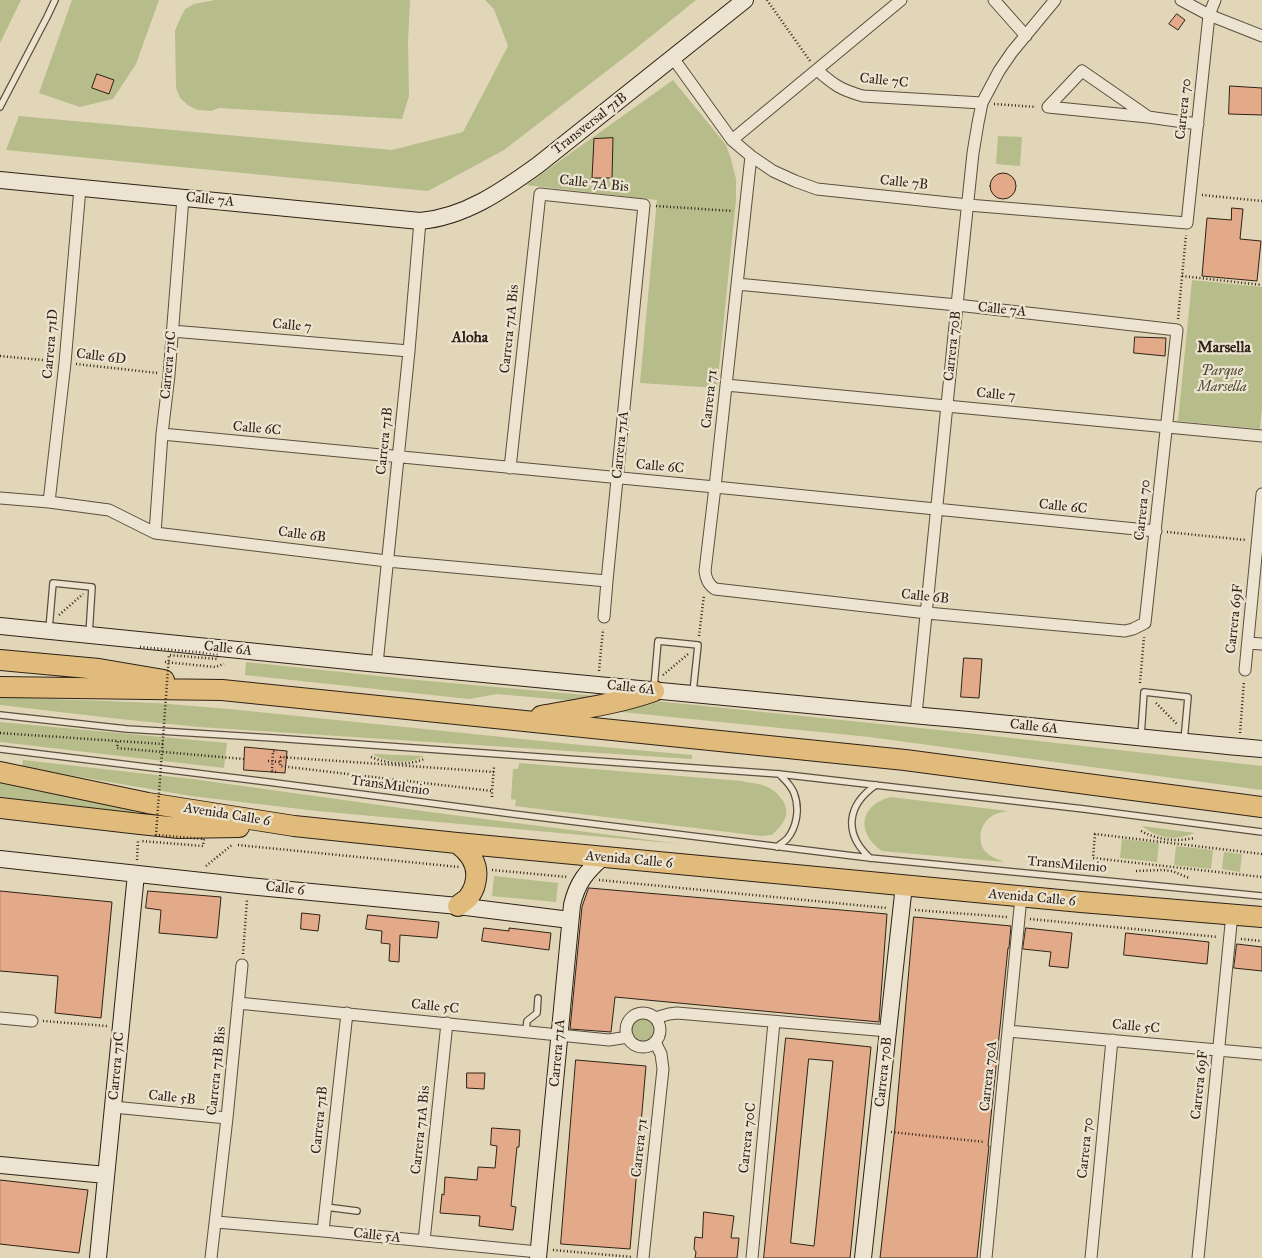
<!DOCTYPE html>
<style>
body{margin:0}
canvas{display:block;background:#e1d6b7}
</style>
<canvas width="1262" height="1258"></canvas>
<script>
const context = document.querySelector('canvas').getContext('2d');
context.lineJoin = 'round';
function fillPath(path, color) { context.fillStyle = color; context.fill(path, 'evenodd'); }
function trace(path, color, width, dash) { context.strokeStyle = color; context.lineWidth = width; context.lineCap = dash ? 'butt' : 'round'; context.setLineDash(dash || []); context.stroke(path); }
function write(font, color, halo, rows, align = 'center') {
  context.font = font + ' "IM FELL Great Primer",serif'; context.lineWidth = 4.5; context.setLineDash([]); context.textBaseline = 'middle'; context.strokeStyle = halo; context.fillStyle = color; for (const [text, x, y, turn = 0] of rows) {
    context.save(); context.translate(x, y); context.rotate((+turn || 0) * Math.PI / 180); context.textAlign = isNaN(turn) ? turn : align; if (halo) context.strokeText(text, 0, 0); context.fillText(text, 0, 0); context.restore();
  }
}
fillPath(new Path2D(`
 M0,0H21L0,43Z
 M72,0H159L136,64L113,99L80,107L39,93Z
 M215,0H410L408,42L409,96L402,119L219,108L211,111L198,110L189,106L180,98L176,88L175,31L179,21L185,9L194,4Z
 M485,0H696L634,50L504,150L428,191L6,150L19,116L392,150L463,132L508,46L494,9Z
 M673,80L726,145L731,159L736,179V200L717,388L640,383L657,200L526,185Z
 M998,136L1022,137L1020,166L996,164Z
 M1192,280L1262,287V408L1260,429L1178,421Z
 M246,662L417,680L608,697L587,702L497,694L469,699L245,675Z
 M0,697L157,703L229,709L571,744L692,755V759L199,727L120,719L0,705Z
 M646,700L958,732L1262,766V790L869,737L612,711Z
 M0,722L227,743L224,768L0,742Z
 M372,754L424,756C407,765 389,763 372,754Z
 M23,760L192,779L430,812L681,844L317,811L191,796L22,767Z
 M519,763L742,781C749,783 758,783 765,786C776,790 789,803 786,816C784,823 777,830 772,835L761,836L515,806L516,800L511,799L513,769H518Z
 M0,782L134,809L133,816L0,801Z
 M890,797L1008,811C1004,812 1000,812 996,814C982,819 976,837 984,850C988,856 998,859 1004,862L882,851C856,833 859,806 890,797Z
 M1142,826L1195,833C1174,841 1159,839 1142,826Z
 M1122,839L1159,843L1157,862L1120,858Z
 M1176,846L1213,850L1211,869L1174,865Z
 M1224,852L1242,854L1240,872L1222,869Z
 M494,876L558,883L556,902L492,896Z
 M631 1030a12 12 0 1 1 24 0a12 12 0 1 1-24 0Z`), '#b7bc8b');
const building = new Path2D(`
 M1177,14L1185,20L1178,30L1169,24Z
 M97,74L114,80L109,94L92,88Z
 M1230,86L1262,88V115L1229,114Z
 M613,138L612,178H592L594,139Z
 M990 186a13 13 0 1 1 26 0a13 13 0 1 1-26 0Z
 M1232,208L1243,209L1240,239L1261,241L1257,281L1202,276L1207,218L1231,220Z
 M1135,337L1166,338L1165,356L1134,353Z
 M964,658L982,659L979,698L961,697Z
 M245,747L287,751L285,773L244,770Z
 M589,888L887,914L879,1022L615,997L611,1032L570,1029L582,907Z
 M0,891L112,902L101,1018L55,1013L58,976L0,971Z
 M148,891L221,897L217,938L159,933L161,910L146,908Z
 M302,913L320,915L318,931L301,929Z
 M368,915L439,922L437,938L400,935L399,962L389,961L390,944L381,943L382,931L366,929Z
 M914,917L1011,926L1009,948H1008L988,1146H989L977,1258H880L895,1127Z
 M484,928L509,931V928L551,933L549,950L482,941Z
 M1026,928L1072,933L1068,968L1049,966L1051,952L1023,949Z
 M1126,933L1209,942L1207,964L1124,955Z
 M1237,944L1262,947V971L1234,968Z
 M786,1038L871,1047L850,1258H764ZM809,1059L833,1061L814,1246L791,1243Z
 M576,1060L646,1066L630,1249L561,1244Z
 M467,1073H485L484,1089L467,1088Z
 M492,1128L520,1130L519,1147H517L515,1166L511,1206L516,1207L513,1230L479,1226L480,1216L440,1213L442,1194L444,1195L445,1177L477,1180L478,1167L495,1168L497,1146L491,1145Z
 M0,1180L88,1190L79,1253L0,1244Z
 M704,1212L734,1216L731,1238H739L737,1258H695L696,1252L694,1249L695,1237L702,1238Z`);
fillPath(building, '#e3aa8a');
trace(building, '#2f2217', 1);
const lane = new Path2D(`
 M0,107L47,17L55,0
 M49,629L53,583L92,587L89,635
 M654,687L658,641L698,645L693,692
 M0,715L127,729L273,738L779,774L1084,809L1262,832
 M1141,736L1144,692L1188,697L1184,741
 M0,749L268,782L513,814L870,858L1262,896
 M777,847C780,844 784,842 787,839C797,827 800,808 794,793C791,785 785,780 779,774
 M870,858C843,833 847,805 876,785
 M526,1031L527,1021L537,1013L538,998
 M326,1207L357,1211`);
const street = new Path2D(`
 M994,0L1026,36
 M1181,0L1209,15L1262,36
 M673,58L732,140L751,156L773,171L795,181L817,189L968,205L1187,223L1209,15L1215,0
 M817,70C834,85 841,90 863,96L982,103
 M1048,107L1148,117L1198,124
 M1048,107L1082,71L1147,116
 M732,140L901,0
 M737,284L957,305L1177,330L1145,623L1133,629L1125,631L927,613L715,589C708,584 706,579 705,571L715,487L751,156
 M172,331L409,351
 M726,385L1262,436
 M162,434L715,487L1156,531
 M510,468L540,194L644,205L607,581L604,617
 M0,498L49,502L109,510L155,533L387,561L607,581
 M49,502L65,363L80,188
 M155,533L162,434L169,375L183,198
 M1248,643L1262,644
 M377,664L409,351L420,221
 M1245,670L1262,494
 M916,715L957,305L973,153L978,123L982,103L999,71L1012,52L1055,0
 M238,1003L609,1040L628,1037
 M626 1030a17 17 0 1 1 34 0a17 17 0 1 1-34 0Z
 M0,1018L32,1021
 M655,1018L669,1014L677,1013L888,1031
 M1008,1031L1262,1054
 M113,1107L227,1118
 M216,1222L323,1231L538,1252
 M323,1231L347,1013
 M424,1241L447,1023
 M211,1258L227,1118L242,965
 M643,1258L663,1069L661,1054L655,1042
 M752,1258L774,1022
 M986,1258L1021,897
 M1091,1258L1112,1040
 M1198,1258L1232,914`);
const secondary = new Path2D(`
 M0,180L420,221C465,217 502,191 538,165L745,0
 M0,626C304,658 609,686 913,715C1030,725 1146,739 1262,749
 M0,859L248,886L458,906L570,920
 M0,1165L106,1175
 M98,1258L136,874
 M538,1258L572,905C577,883 586,872 603,857
 M863,1258L904,885`);
const highway = new Path2D(`
 M0,660L99,669L164,680
 M0,687L222,690L905,760L1262,807
 M541,716C579,709 618,704 654,691
 M0,772L148,803L294,826L457,843L1081,902L1262,917
 M0,808L140,824L179,828L239,827
 M457,843C471,853 480,866 475,884C474,889 471,894 468,898C465,901 461,903 458,906`);
trace(lane, '#5c4f3f', 8);
trace(street, '#5c4f3f', 13);
trace(secondary, '#2f2217', 18);
trace(highway, '#2f2217', 22);
trace(new Path2D(`
 M767,0L810,61
 M994,104L1036,107
 M1202,195L1262,201
 M656,206L733,211
 M1182,276L1262,285
 M1178,319L1186,235
 M0,356L53,361
 M76,364L158,373
 M1167,532L1246,540
 M59,615L83,594
 M699,636L704,595
 M165,662L215,667L224,664
 M599,671L603,629
 M663,675L688,654
 M1140,683L1144,637
 M1156,703L1177,724
 M0,733L118,741
 M1240,733L1244,681
 M163,744L118,741L117,748L244,759
 M371,757C388,764 407,766 424,759
 M268,761L280,762
 M276,772L272,771L273,751H277
 M494,772L281,757L280,766L492,791L494,767
 M370,784C390,781 402,783 421,791
 M492,797V791
 M1141,831C1158,840 1175,842 1194,838
 M238,845L459,867
 M1262,854L1095,834L1093,858L1262,877
 M137,860L138,841
 M206,866L233,844
 M492,870L568,877
 M1136,871L1162,870L1172,871L1189,878
 M599,880L887,908
 M915,910L1007,917
 M1030,919L1218,937
 M1241,939L1262,941
 M243,954L247,900
 M43,1021L107,1026
 M891,1132L985,1142
 M553,1250L632,1257`), '#2f2217', 2.5, [1, 2.5]);
trace(lane, '#ece4d0', 5.5);
trace(street, '#ece4d0', 11);
trace(secondary, '#ece4d0', 16);
trace(highway, '#e0bb7c', 20);
trace(new Path2D(`
 M140,647L218,654L217,659L169,655L156,835L204,839L203,846L141,841`), '#2f2217', 2.5, [1, 2.5]);
write('14px', '#2f2217', '#ece4d0', [
 ["Calle 7C",884,81,6],
 ["Carrera 70",1184,109,-84],
 ["Transversal 71B",590,124,-38],
 ["Calle 7B",904,183,6],
 ["Calle 7A Bis",594,184,6],
 ["Calle 7A",210,200,6],
 ["Calle 7A",1002,310,6],
 ["Calle 7",292,326,5],
 ["Carrera 71A Bis",510,329,-84],
 ["Carrera 71D",51,344,-85],
 ["Carrera 70B",953,346,-84],
 ["Calle 6D",101,357,7],
 ["Carrera 71C",169,365,-85],
 ["Calle 7",996,395,5],
 ["Carrera 71",710,399,-84],
 ["Calle 6C",257,429,5],
 ["Carrera 71B",385,441,-84],
 ["Carrera 71A",621,445,-84],
 ["Calle 6C",660,467,5],
 ["Calle 6C",1063,507,6],
 ["Carrera 70",1143,510,-84],
 ["Calle 6B",302,535,7],
 ["Calle 6B",925,597,6],
 ["Carrera 69F",1235,619,-84],
 ["Calle 6A",228,649,6],
 ["Calle 6A",631,688,6],
 ["Calle 6A",1034,727,6],
 ["TransMilenio",390,786,8],
 ["Avenida Calle 6",227,815,9],
 ["Avenida Calle 6",629,860,5],
 ["TransMilenio",1067,865,5],
 ["Calle 6",285,889,6],
 ["Avenida Calle 6",1032,898,5],
 ["Calle 5C",435,1007,6],
 ["Calle 5C",1136,1027,5],
 ["Carrera 71A",558,1053,-85],
 ["Carrera 71C",117,1066,-85],
 ["Carrera 71B Bis",217,1071,-84],
 ["Carrera 70B",884,1072,-84],
 ["Carrera 70A",989,1076,-84],
 ["Carrera 69F",1200,1085,-84],
 ["Calle 5B",172,1098,6],
 ["Carrera 71B",320,1120,-84],
 ["Carrera 71A Bis",421,1130,-84],
 ["Carrera 70C",748,1138,-84],
 ["Carrera 71",640,1148,-84],
 ["Carrera 70",1086,1148,-84],
 ["Calle 5A",377,1236,6]
]);
write('italic 14px', '#514834', '#ece4d0', [
 ["Parque",1222,372],
 ["Marsella",1222,388]
]);
write('bold 15px', '#2f2217', '#ece4d0', [
 ["Aloha",470,338],
 ["Marsella",1224,348]
]);
</script>
